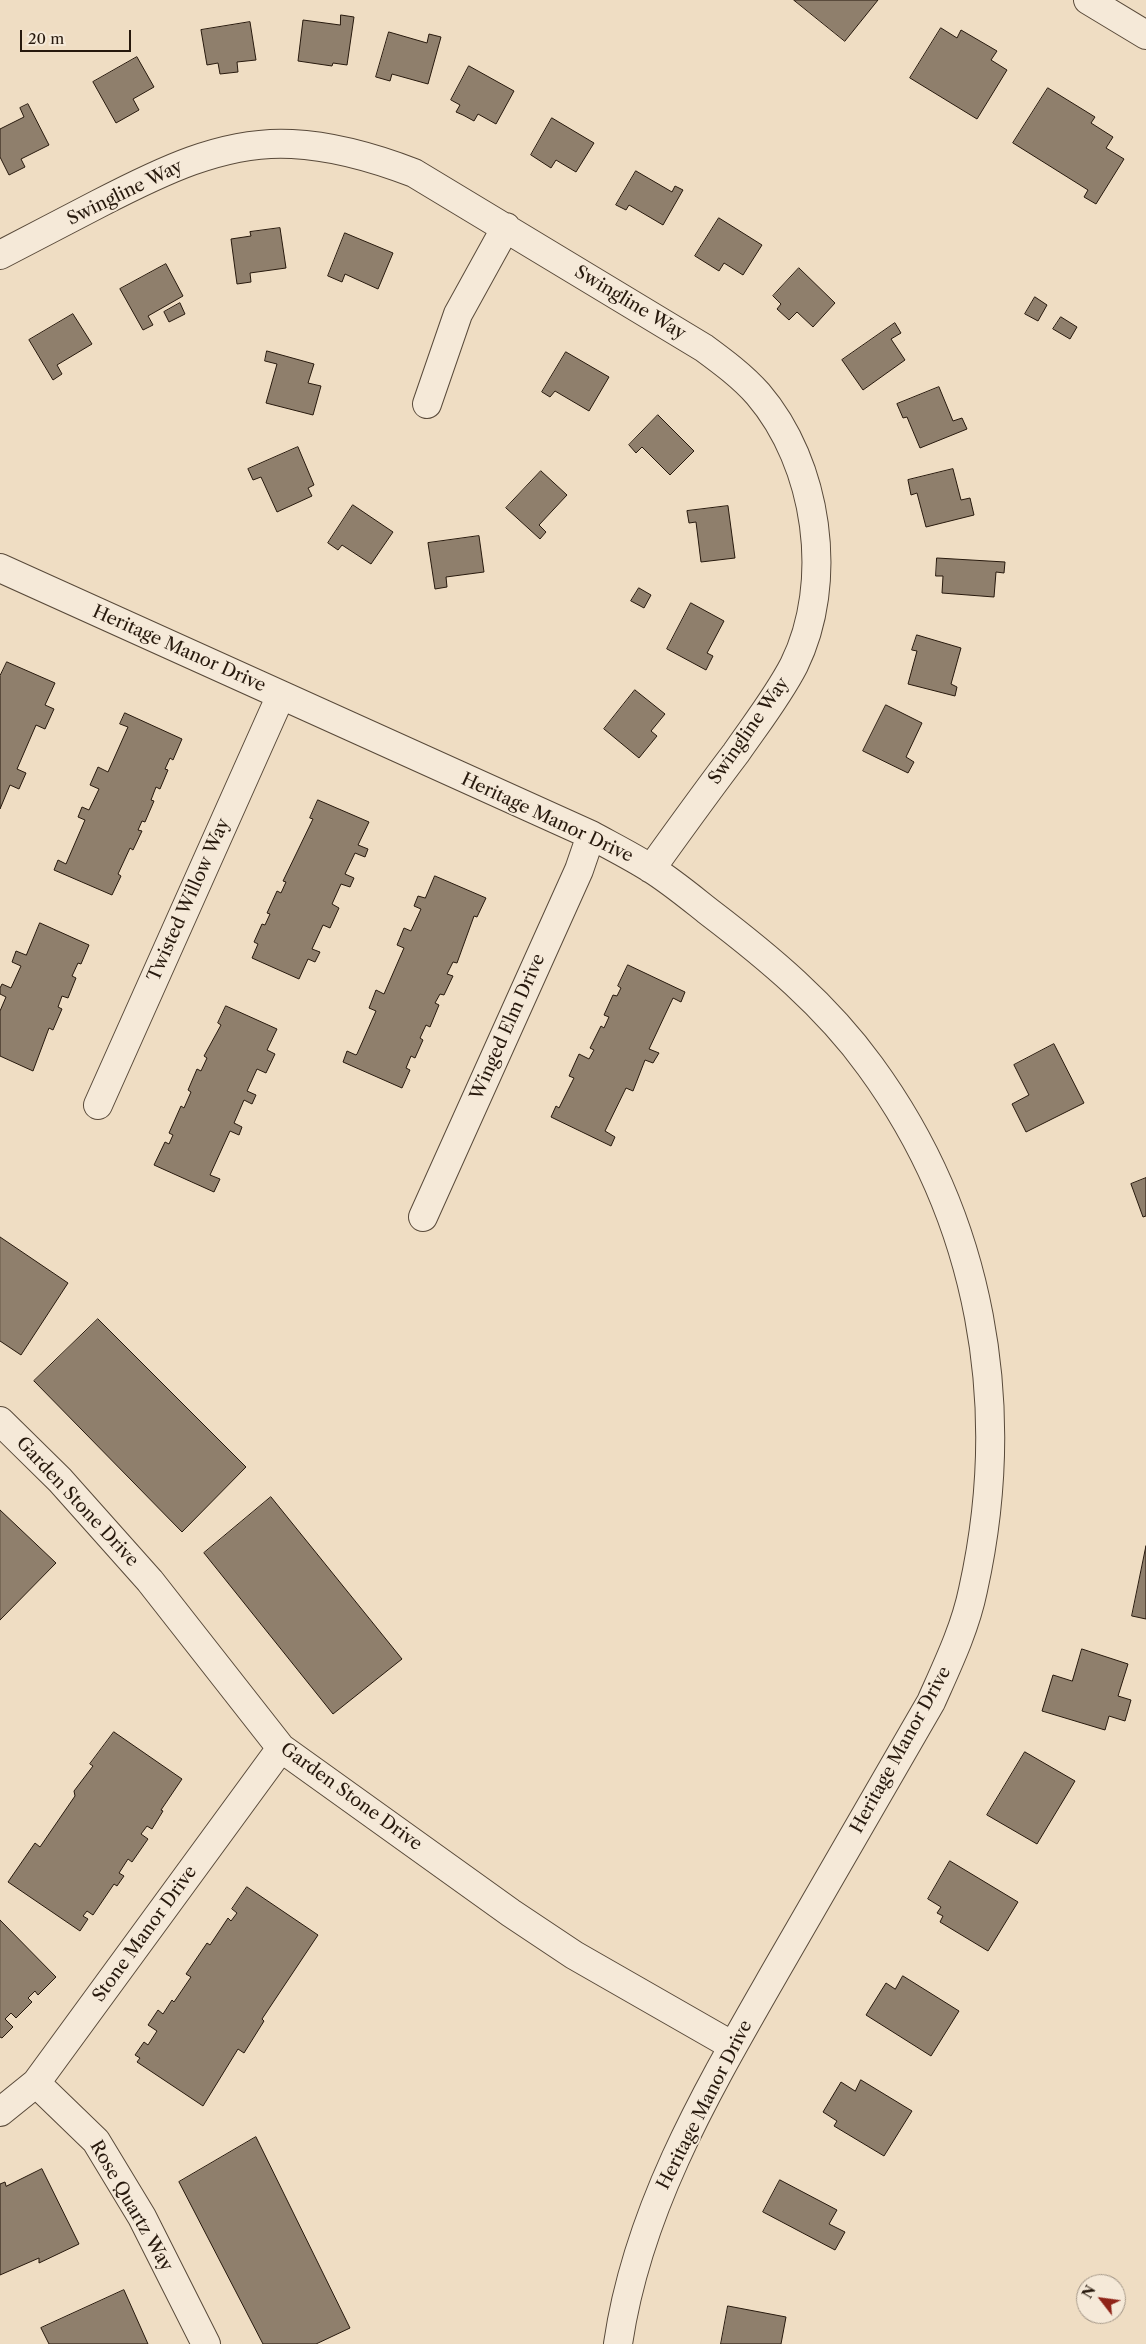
<!DOCTYPE html>
<style>
body{margin:0}
#map{position:relative;width:1146px;height:2344px;overflow:hidden;background:#efddc3;font-family:"Libre Caslon Text",serif}
canvas{display:block}
.north{position:absolute;left:1076px;top:2274px;width:50px;height:50px;box-sizing:border-box;background:#f5e9d8;border:1px solid #a39687;border-radius:50%;rotate:300deg;font-size:14px;font-weight:700;line-height:20px;text-align:center;color:#27190d}
.north::after{content:'';display:block;margin:auto;width:18px;height:22px;background:#8f2418;clip-path:polygon(50% 0,100% 100%,50% 72%,0 100%)}
.scale{position:absolute;left:20px;top:30px;width:111px;height:22px;box-sizing:border-box;border:2px solid #27190d;border-top:0;padding-left:6px;font-size:15px;line-height:18px;white-space:nowrap;color:#27190d;-webkit-text-stroke:4px #f5e9d8;paint-order:stroke}
</style>
<div id="map">
<canvas width="1146" height="2344"></canvas>
<div class="north">N</div>
<div class="scale">20 m</div>
</div>
<script>
const context = document.querySelector('canvas').getContext('2d');
context.lineJoin = 'round';
function fillPath(path, color) { context.fillStyle = color; context.fill(path, 'evenodd'); }
function trace(path, color, width, dash) { context.strokeStyle = color; context.lineWidth = width; context.lineCap = dash ? 'butt' : 'round'; context.setLineDash(dash || []); context.stroke(path); }
function write(font, color, halo, rows, align = 'center') {
  context.font = font + ' "Libre Caslon Text",serif'; context.lineWidth = 4; context.setLineDash([]); context.textBaseline = 'middle'; context.strokeStyle = halo; context.fillStyle = color; for (const [text, x, y, turn = 0] of rows) {
    context.save(); context.translate(x, y); context.rotate((+turn || 0) * Math.PI / 180); context.textAlign = isNaN(turn) ? turn : align; if (halo) context.strokeText(text, 0, 0); context.fillText(text, 0, 0); context.restore();
  }
}
const building = new Path2D(`
 M794,0H878L845,41Z
 M341,15L354,17L347,65L333,63L332,66L298,61L303,20L340,25Z
 M250,22L256,60L237,62L238,72L220,74L218,63L207,65L201,30Z
 M941,28L957,38L961,30L997,51L991,60L1007,70L977,119L910,78Z
 M389,32L427,43L429,34L441,37L428,84L392,74L390,81L376,77Z
 M137,57L154,87L133,99L139,110L116,123L93,82Z
 M469,66L514,91L496,124L478,114L474,121L463,115L456,112L460,105L451,100Z
 M1048,88L1095,117L1091,123L1113,137L1106,148L1124,159L1096,204L1084,197L1088,190L1013,143Z
 M28,104L49,145L21,159L25,167L9,175L0,157V129L24,117L20,108Z
 M552,118L594,143L576,172L556,160L551,168L531,155Z
 M636,171L672,192L675,186L683,190L663,225L629,205L626,210L616,205Z
 M719,218L762,245L743,275L724,263L719,271L695,256Z
 M280,228L286,268L250,273L251,282L237,284L231,239L251,236L250,232Z
 M345,233L393,253L378,289L345,274L342,282L328,276Z
 M166,264L183,296L148,316L153,325L143,330L120,289Z
 M799,268L835,303L813,327L797,312L789,320L777,309L781,304L773,296Z
 M1035,297L1047,305L1038,321L1025,314Z
 M180,303L185,314L169,322L164,312Z
 M73,314L92,344L57,365L62,374L53,380L29,340Z
 M1061,317L1077,327L1070,339L1053,329Z
 M895,323L901,333L891,339L905,360L863,390L842,360Z
 M267,351L314,364L308,383L321,386L313,415L266,403L277,364L265,361Z
 M566,352L609,377L589,411L555,391L550,397L542,392Z
 M939,387L953,421L962,418L967,429L920,448L907,417L903,418L897,404Z
 M658,415L694,451L670,475L642,447L636,453L629,445Z
 M298,447L314,485L308,488L312,496L277,512L261,477L253,480L248,469Z
 M953,469L961,500L970,498L974,515L926,527L917,493L911,495L908,480Z
 M541,471L567,495L539,525L546,532L540,539L506,508Z
 M353,505L393,532L371,564L342,545L338,550L328,543Z
 M728,506L735,558L701,562L696,522L689,523L687,511Z
 M479,536L484,572L446,577L447,587L435,589L428,543Z
 M937,558L1005,562L1004,573L996,572L994,597L942,593L943,576H936Z
 M639,588L651,595L644,608L631,601Z
 M691,603L724,621L707,653L713,656L706,670L667,649Z
 M917,635L961,648L951,684L957,687L955,696L908,684L917,651L912,650Z
 M7,662L55,683L45,705L54,709L45,729L36,725L17,769L26,773L19,789L10,785L0,809V676Z
 M635,690L665,714L651,731L657,736L639,758L604,729Z
 M886,705L922,723L906,757L914,762L908,773L863,751Z
 M125,713L182,739L173,760L170,758L165,769L168,770L160,789L156,787L151,800L154,801L145,822L142,821L138,830L142,831L133,850L130,848L118,874L121,876L112,895L54,870L58,860L66,864L85,820L78,817L82,807L89,810L99,789L90,785L98,767L108,772L128,727L120,724Z
 M318,800L369,822L358,845L368,849L365,857L355,853L345,874L354,878L350,887L341,884L332,904L339,908L330,928L323,925L312,949L320,952L315,962L308,959L299,979L252,958L258,944L254,942L262,924L265,925L270,914L267,913L277,891L281,893L286,882L283,881L313,819L310,818Z
 M435,876L486,898L477,917L474,916L457,963L453,962L447,974L453,976L444,995L440,994L435,1003L439,1005L430,1027L426,1025L420,1038L423,1040L415,1058L411,1056L406,1068L410,1070L402,1088L343,1062L347,1051L356,1055L357,1054L376,1011L369,1008L376,990L384,994L404,948L397,945L404,928L411,931L421,909L414,906L418,896L425,898Z
 M40,923L89,945L81,964L78,963L72,976L76,978L68,998L62,996L58,1007L62,1009L53,1030L49,1028L33,1071L0,1056V1011L6,997L0,994V988L2,984L11,988L21,966L12,962L16,951L26,955Z
 M628,965L685,992L681,1002L673,998L649,1049L659,1053L653,1063L645,1060L633,1091L626,1088L605,1131L615,1137L611,1146L551,1117L556,1106L559,1108L574,1078L569,1076L579,1054L589,1059L594,1050L590,1048L601,1026L604,1028L609,1017L604,1015L613,995L617,996L621,988L618,986Z
 M226,1006L277,1029L267,1050L275,1054L266,1073L257,1069L247,1091L256,1095L252,1104L244,1100L234,1123L242,1127L239,1135L230,1131L210,1175L220,1179L214,1192L154,1165L165,1142L169,1144L173,1135L169,1133L181,1106L184,1108L191,1092L188,1090L197,1069L201,1071L207,1058L204,1056L221,1025L218,1023Z
 M1054,1044L1084,1103L1026,1132L1012,1104L1029,1095L1014,1065Z
 M1146,1178V1216L1143,1217L1131,1184Z
 M0,1237L68,1283L21,1355L0,1341Z
 M98,1319L246,1467L182,1532L34,1381Z
 M271,1497L402,1659L333,1714L204,1553Z
 M0,1510L56,1563L0,1620Z
 M1146,1546V1619L1132,1616Z
 M1082,1649L1128,1664L1118,1696L1131,1700L1125,1721L1109,1716L1105,1730L1042,1711L1053,1675L1072,1681Z
 M114,1732L182,1779L161,1810L163,1811L152,1829L147,1826L141,1834L148,1839L132,1862L128,1859L119,1873L124,1876L117,1886L114,1884L93,1915L87,1911L83,1916L88,1919L80,1931L8,1882L35,1843L40,1847L75,1796L74,1791L93,1766L90,1764Z
 M1025,1752L1075,1781L1037,1844L987,1815Z
 M950,1861L1018,1902L988,1951L940,1922L943,1916L937,1913L941,1907L928,1899Z
 M247,1887L318,1935L262,2019L264,2021L244,2053L238,2049L203,2106L137,2062L140,2058L135,2055L144,2042L148,2045L157,2031L148,2025L158,2010L163,2014L172,2000L174,2002L191,1977L186,1974L207,1943L210,1945L228,1918L231,1921L237,1913L232,1909Z
 M0,1920L56,1977L38,1995L35,1991L28,1998L32,2002L16,2018L11,2013L5,2019L13,2027L2,2038L0,2037Z
 M903,1976L959,2011L931,2056L866,2015L886,1983L895,1989Z
 M861,2080L912,2111L884,2156L834,2126L837,2121L823,2112L841,2082L855,2091Z
 M256,2137L350,2328L316,2344H263L179,2182Z
 M42,2169L79,2244L39,2263V2258L0,2275V2184L5,2182L6,2186Z
 M780,2180L837,2210L829,2224L845,2232L835,2250L763,2212Z
 M124,2290L148,2344H49L41,2328Z
 M728,2306L786,2317L781,2344H721Z`);
fillPath(building, '#8f7f6c');
trace(building, '#27190d', 1);
const street = new Path2D(`
 M1088,0L1146,35
 M0,255C33,238 65,221 98,204C158,173 223,140 292,144C335,146 375,158 414,173L704,348C723,362 742,376 758,394C818,464 835,582 794,665C778,696 756,724 736,753C707,791 679,830 651,869
 M427,404L458,314L506,227
 M0,568L591,835C611,846 631,856 650,868C671,881 690,897 709,912C768,957 826,1005 870,1066C982,1219 1014,1406 973,1590C965,1629 947,1666 931,1702C880,1790 829,1879 778,1967C710,2086 638,2206 618,2344
 M98,1105L281,695
 M423,1217L579,870L591,835
 M0,1421L60,1480L150,1581L281,1748L511,1913L574,1955L733,2046
 M36,2083L96,2141L142,2217L206,2344
 M0,2112L36,2083L281,1748`);
trace(street, '#594a3a', 30);
trace(street, '#f5e9d8', 28);
write('18px', '#27190d', '#f5e9d8', [
 ["Swingline Way",125,193,-26],
 ["Swingline Way",630,303,31],
 ["Heritage Manor Drive",179,649,24],
 ["Swingline Way",749,731,-55],
 ["Heritage Manor Drive",547,818,25],
 ["Twisted Willow Way",189,900,-66],
 ["Winged Elm Drive",508,1027,-66],
 ["Garden Stone Drive",77,1502,47],
 ["Heritage Manor Drive",901,1750,-61],
 ["Garden Stone Drive",351,1797,36],
 ["Stone Manor Drive",145,1934,-54],
 ["Heritage Manor Drive",705,2105,-63],
 ["Rose Quartz Way",131,2206,60]
]);
</script>
